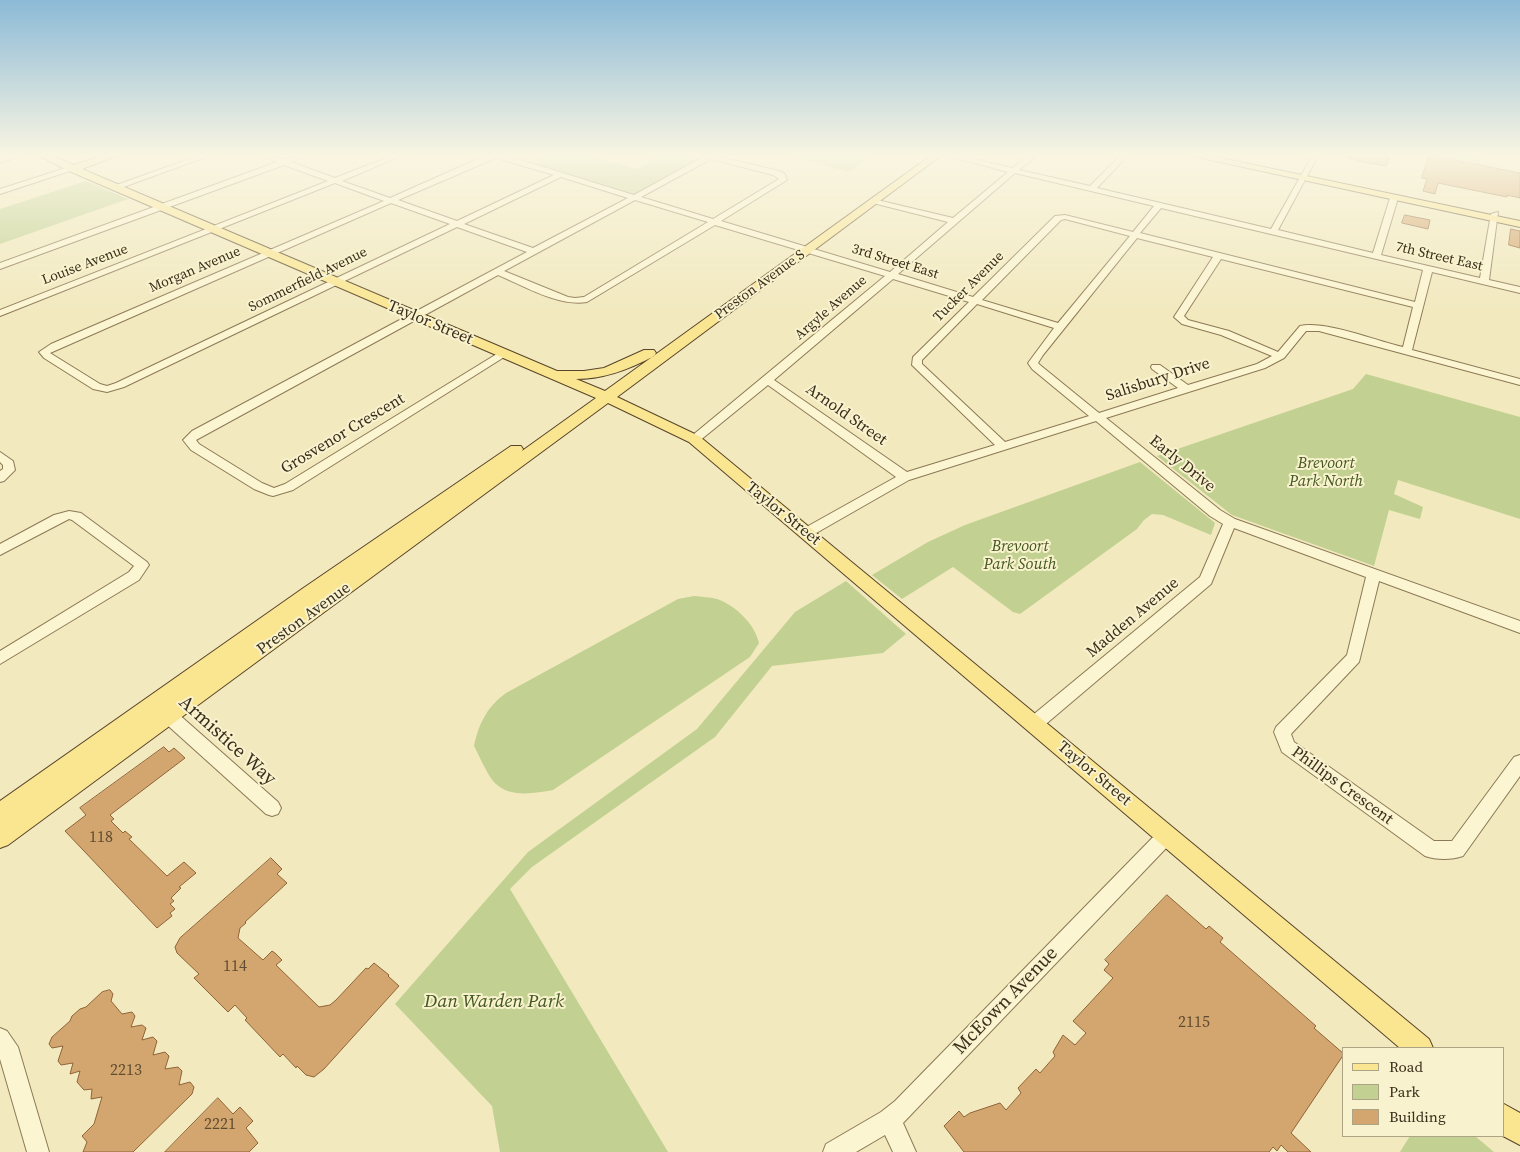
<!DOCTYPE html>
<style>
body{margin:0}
#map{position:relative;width:1520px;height:1152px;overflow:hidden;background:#f2e9be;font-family:"Source Serif 4",serif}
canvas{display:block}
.legend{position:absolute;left:1342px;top:1047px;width:162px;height:90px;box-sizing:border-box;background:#f9f2ce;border:1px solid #ada486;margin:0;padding:6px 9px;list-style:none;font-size:15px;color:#3a2e1b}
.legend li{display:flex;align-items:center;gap:10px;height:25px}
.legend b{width:25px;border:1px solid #ada486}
</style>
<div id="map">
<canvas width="1520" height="1152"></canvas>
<ul class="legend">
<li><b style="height:6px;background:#fae691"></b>Road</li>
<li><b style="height:14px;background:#c2d191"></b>Park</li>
<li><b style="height:14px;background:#d4a66f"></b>Building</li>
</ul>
</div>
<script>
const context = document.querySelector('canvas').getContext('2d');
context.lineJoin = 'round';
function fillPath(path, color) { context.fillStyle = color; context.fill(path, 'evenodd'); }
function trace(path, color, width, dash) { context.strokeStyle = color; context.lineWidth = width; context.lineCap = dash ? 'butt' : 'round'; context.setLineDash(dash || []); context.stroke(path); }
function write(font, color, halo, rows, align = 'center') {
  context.font = font + ' "Source Serif 4",serif'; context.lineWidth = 4; context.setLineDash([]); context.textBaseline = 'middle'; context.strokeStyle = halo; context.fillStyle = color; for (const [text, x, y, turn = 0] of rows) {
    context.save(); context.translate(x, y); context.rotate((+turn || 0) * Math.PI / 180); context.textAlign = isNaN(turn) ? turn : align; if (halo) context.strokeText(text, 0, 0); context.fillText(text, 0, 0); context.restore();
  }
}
fillPath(new Path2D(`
 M547,154H594L591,156L637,169L655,159L653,156L655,154H689L701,158L634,194L530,162Z
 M782,154H874L849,172Z
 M1431,154H1480L1479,163Z
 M86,181L128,199L0,244V209Z
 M1366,374L1520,417V519L1398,480L1394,494L1423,507L1420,519L1389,510L1374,566L1232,515L1157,456L1353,389Z
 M1140,462L1215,523L1211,535L1163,515L1152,514L1144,520L1137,529L1020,614L1013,612L953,567L902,599L872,575L928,542L965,525Z
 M846,581L906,634L883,653L772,666L715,737L532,867L510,889L668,1152H500L492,1106L395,1004L528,852L697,729L795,612Z
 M694,596C701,597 710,597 717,599C735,605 755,624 759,643L750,657L553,790C535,793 511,798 496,784C488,777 479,755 474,746C479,723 487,707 506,693L678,599Z
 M1410,1136H1475L1494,1152H1400Z`), '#c2d191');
const building = new Path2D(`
 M1347,154H1391L1386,166L1356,161L1357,160L1347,158Z
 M1429,155L1520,173V198L1507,195V197L1438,183L1435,194L1423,191L1427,179L1422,178Z
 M1405,215L1430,220L1428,229L1402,223Z
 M1511,229L1520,231V248L1509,245Z
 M164,747L169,752L174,748L185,758L110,815L114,819L111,821L123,833L125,831L132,837L129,839L167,876L184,862L196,873L179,887L181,888L171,898L174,901L170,904L175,909L170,913L172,916L157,928L65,831L86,815L80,808Z
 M271,858L282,869L277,874L287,883L245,922L246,923L240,928L238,938L263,960L272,951L275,953L282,960L276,965L319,1007L330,1005L336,1000L366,968L368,969L374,963L389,975L388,976L399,986L324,1069L314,1077L306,1075L297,1066L296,1068L283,1054L280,1057L245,1020L247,1018L235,1005L228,1012L194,978L199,974L177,953L175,947L180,938Z
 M1167,895L1206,929L1209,926L1223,938L1220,942L1316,1026L1314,1028L1344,1054L1291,1133L1311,1152H1288L1281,1145L1277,1151L1273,1147L1269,1152H964L944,1126L959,1111L964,1117L970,1113L1000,1103L1006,1110L1021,1093L1018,1088L1036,1069L1040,1073L1055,1056L1053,1052L1063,1035L1075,1045L1086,1033L1073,1021L1113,978L1104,970L1109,964L1105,960Z
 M110,990L113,994L111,1001L122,1014L132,1012L135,1016L131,1027L142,1025L146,1028L142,1040L153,1037L157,1041L153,1055L165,1052L169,1056L165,1069L178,1067L182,1071L179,1085L190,1082L194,1087L192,1094L133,1152H83L87,1142L82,1136L94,1124L102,1097L91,1099L92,1089L84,1090L77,1082L80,1071L70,1074L73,1063L61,1065L58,1061L63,1046L52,1048L49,1044L52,1037L70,1021L72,1016L80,1009L86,1007L102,992Z
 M218,1098L233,1114L240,1107L253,1121L246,1128L258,1143L249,1152H165Z`);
fillPath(building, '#d4a66f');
trace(building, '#8e6438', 1);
const minor = new Path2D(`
 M14,154H26L0,163V159Z
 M203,154H214L118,189L111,187Z
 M257,154C265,154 281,160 286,159C295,158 301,154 310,154L291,162L335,178L396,154H406L342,181L390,198L489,154H501L634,195L703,157V154H718L716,156L779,171L785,174L787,180L721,221L890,272L948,222L873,203V199L953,218L1008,172L940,154H954L1012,168L1030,155L1034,157L1033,159L1019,170L1090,186L1122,154H1129L1097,188L1271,229L1312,156L1310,154H1319L1278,230L1373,253L1390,198L1394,196L1398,198L1381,255L1480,278L1491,214L1498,212L1489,280L1520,287V293L1432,272L1412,350L1520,379V385L1319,331H1306L1284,358L1265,368L1106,418L1220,510L1235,519L1520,621V633L1379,581L1359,662L1291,734L1294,742L1434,841H1452L1514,757L1520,755V776L1463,856C1452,860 1436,860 1425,856L1282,752L1274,732L1276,727L1347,655L1366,577L1234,528L1211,584L1040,729L1034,731L1028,729L1026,724L1028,719L1200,577L1223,524L1210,516L1096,421L909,480L811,536H801L799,533L801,530L896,477L768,385L698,442H690L688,439L885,276L715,225L587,302C559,307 524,286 498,275L196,440L199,444L262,483L274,488L285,484L500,352L504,351L509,354L293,490L273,496L269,495L254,489L191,450L183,440L192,431L527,252L457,227L124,387L107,392L93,389L44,358L39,352L51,344L384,201L335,183L0,316V310L328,181L284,165L0,269V263L277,162ZM496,158L554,175L457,221L398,200ZM711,159L773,175L779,179L713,219L641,197ZM1015,173L1154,206L1133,232L1065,215L1055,216L973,297L898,274ZM561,177L628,198L533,248L464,224ZM635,200L708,222L584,297L575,298L568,297L504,271ZM391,203L450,224L116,383L107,386L100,384L50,353ZM1161,208L1423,270L1415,302L1140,233ZM1065,219L1130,236L1058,323L982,300L1061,220ZM1137,238L1213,257L1174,317L1182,324L1221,335L1272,356L1257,364L1188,385L1160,365H1152L1151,367L1152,369L1178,388L1099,413L1040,365L1038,363L1043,355ZM1221,259L1413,307L1403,347C1377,341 1324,320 1300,326L1278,352L1229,331L1188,320L1184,316ZM893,279L969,302L913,357L912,365L995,445L907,472L774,380ZM977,304L1054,328L1028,363L1032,369L1089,416L1005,442L922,364V360Z
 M69,167L76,169L0,194V189Z
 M0,452L13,461L15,470L4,481L0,482V471L3,469V465L0,462Z
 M69,511L81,513L147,562L149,565L139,580L0,664V651L129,572L134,566L72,520L69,519L0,555V544L54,515Z
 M161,702L167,704L278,802L281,808L278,814L272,816L266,814L155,714L153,709L155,704Z
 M1166,828L1172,830L1175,836L1172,842L903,1123L916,1152H893L885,1135L856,1152H823L826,1144L881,1112L895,1101L1160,830Z
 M0,1028L7,1031L18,1047L49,1152H27L0,1059Z`);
const major = new Path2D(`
 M35,154H48L74,165L108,154H122L82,169L557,371H584L604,368L644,350H654L656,353L654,356C630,369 604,379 576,379L605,391L933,154H943L617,397L699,436L1429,1039L1433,1048H1400L689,442L608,403L8,845L0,848V801L302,589L511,446H521L523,449L522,451L596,398L69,171Z
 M1183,154H1202L1520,221V227Z
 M1504,1104L1520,1113V1145L1503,1136Z`);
trace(minor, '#8c7955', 2);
trace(major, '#59452a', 2);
fillPath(minor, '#fcf5d2');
fillPath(major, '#fae691');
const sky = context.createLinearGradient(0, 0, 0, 316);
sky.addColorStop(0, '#8cbad7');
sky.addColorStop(0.49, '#f9f5e2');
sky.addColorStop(1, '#f9f5e200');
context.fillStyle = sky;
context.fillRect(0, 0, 1520, 316);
write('14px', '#3a2e1b', '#f9f2ce', [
 ["7th Street East",1439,257,13],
 ["3rd Street East",895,262,17],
 ["Louise Avenue",85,265,-21],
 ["Morgan Avenue",195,270,-23],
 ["Sommerfield Avenue",308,280,-26],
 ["Preston Avenue S",760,285,-36],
 ["Tucker Avenue",969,287,-45],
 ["Argyle Avenue",831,308,-41]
]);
write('16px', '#3a2e1b', '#f9f2ce', [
 ["Taylor Street",430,323,23],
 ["Salisbury Drive",1158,380,-18],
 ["Arnold Street",846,415,35],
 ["Grosvenor Crescent",343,434,-31],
 ["Early Drive",1182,464,39],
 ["Taylor Street",783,514,39],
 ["Madden Avenue",1133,618,-40],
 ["Preston Avenue",304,619,-36],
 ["Taylor Street",1094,774,40],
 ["Phillips Crescent",1342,786,36]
]);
write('italic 16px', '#43581f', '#f9f2ce', [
 ["Brevoort",1326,464],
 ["Park North",1326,482],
 ["Brevoort",1020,547],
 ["Park South",1020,565]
]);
write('16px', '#604c30', null, [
 ["118",101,838],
 ["114",235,967],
 ["2115",1194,1023],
 ["2213",126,1071],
 ["2221",220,1125]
]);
write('19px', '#3a2e1b', '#f9f2ce', [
 ["Armistice Way",227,741,42],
 ["McEown Avenue",1006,1001,-46]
]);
write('italic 19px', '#43581f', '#f9f2ce', [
 ["Dan Warden Park",494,1002]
]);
</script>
